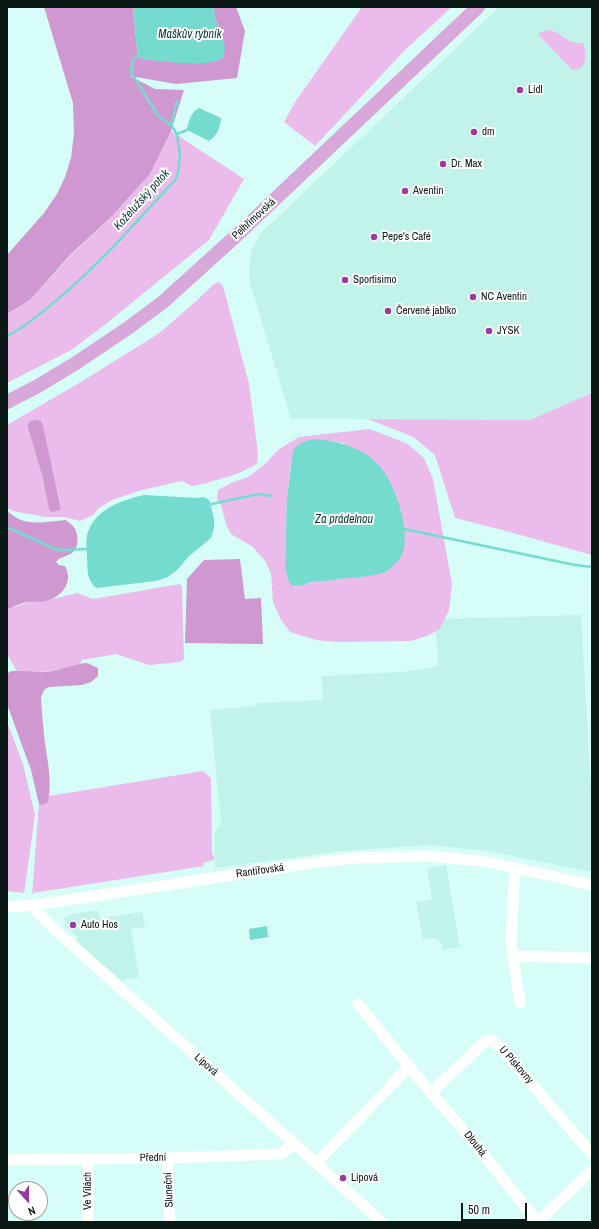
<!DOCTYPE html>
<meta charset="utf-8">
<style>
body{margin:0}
#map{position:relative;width:599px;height:1229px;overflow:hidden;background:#d6fdf7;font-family:"Archivo Narrow",sans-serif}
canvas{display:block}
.frame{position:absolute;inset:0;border:8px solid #0a1816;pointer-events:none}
.north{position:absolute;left:8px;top:1181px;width:40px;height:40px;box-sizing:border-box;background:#fff;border:1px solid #9da3a2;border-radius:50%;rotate:159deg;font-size:11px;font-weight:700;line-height:16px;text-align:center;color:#0a1816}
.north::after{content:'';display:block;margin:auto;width:14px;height:18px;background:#9b39a0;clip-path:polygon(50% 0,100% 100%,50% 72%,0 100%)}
.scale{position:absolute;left:461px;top:1203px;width:66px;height:18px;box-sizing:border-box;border:2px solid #0a1816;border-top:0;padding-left:5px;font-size:12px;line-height:14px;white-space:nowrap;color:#0a1816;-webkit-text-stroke:3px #fff;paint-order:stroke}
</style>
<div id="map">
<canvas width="599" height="1229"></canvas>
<div class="frame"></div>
<div class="north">N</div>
<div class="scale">50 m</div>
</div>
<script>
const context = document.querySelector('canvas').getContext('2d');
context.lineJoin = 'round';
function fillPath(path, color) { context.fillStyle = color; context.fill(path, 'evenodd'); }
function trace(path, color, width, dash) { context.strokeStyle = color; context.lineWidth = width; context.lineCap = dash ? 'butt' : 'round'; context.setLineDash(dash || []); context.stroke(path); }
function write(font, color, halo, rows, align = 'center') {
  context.font = font + ' "Archivo Narrow",sans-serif'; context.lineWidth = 4; context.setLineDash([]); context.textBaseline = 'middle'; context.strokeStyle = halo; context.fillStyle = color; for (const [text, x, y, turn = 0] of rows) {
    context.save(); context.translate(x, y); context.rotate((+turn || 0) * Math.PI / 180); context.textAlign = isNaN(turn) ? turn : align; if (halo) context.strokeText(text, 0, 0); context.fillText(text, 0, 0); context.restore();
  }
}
fillPath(new Path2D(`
 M499,7H592V393L530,420L291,419L249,280L251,251L260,234Z
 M581,615L592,806V872L488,851L430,845L342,851L215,868L214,833L221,824L210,710L256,706L258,703L323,700L322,676L401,672L438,666L435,619Z
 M446,865L460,947L443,950L442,944L439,940L433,938L423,940L416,902L432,899L427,868Z
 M98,910L100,918L142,912L145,927L131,929L139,977L121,980L84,948L76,940L78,937L66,926L64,919L68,915Z`), '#c2f3eb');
fillPath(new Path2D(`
 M362,7H452L405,50L315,146L284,122L295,102Z
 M550,30C564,34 566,44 583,43C587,54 588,71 572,70L538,34L541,32Z
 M171,131L244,179L209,240L107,323L73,349L7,383V314L31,299L70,256L112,216L150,174Z
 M219,282L223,286L249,384L258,454L257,464L237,474L203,484L192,486L182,481L142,490L112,500L99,508L93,515L80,521L64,517H45L13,511L7,508V425L76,385L158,334L193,304L214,284ZM41,421L60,503L61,509L56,512L49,510L43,479L28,428Z
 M592,393V555L506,531L455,518L435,455L413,437L368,419L530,420Z
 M370,429L408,444L424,458L433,479L452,584L449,610L440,629L427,636L411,641L337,642L316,640L290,632L281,620L273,602L271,574L265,561L253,547L231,534L226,524L221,505L217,499L218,490L231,483L248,477L264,465L278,450L299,437ZM317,439L344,443L404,529L402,555L386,572L372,575L314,582L295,587L285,567L287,498L291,462Z
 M180,584L182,587L184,659L180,662L149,665L116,654L82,660L80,664C58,670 38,675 16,670L7,654V610L28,602H40L78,593L93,599Z
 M7,722L23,764L35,815L24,893L7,891Z
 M203,771L211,778L212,854L214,856V860L203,863L204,866L33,893L32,895L39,804L43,797Z`), '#ebbbec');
fillPath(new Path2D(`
 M44,7H133L137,49L138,55L142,59L186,63L225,47L218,29L213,7H236L245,31L237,78L176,84L130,76L155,89L184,90L171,131L150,174L112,216L70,255L31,299L7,314V255L44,213L57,194L65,177L71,158L74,133L73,103Z
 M36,420L41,421L43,426L61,509C57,512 53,513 49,510L43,479L28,428V424L31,421Z
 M7,511C11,514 16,518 21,520C35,525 51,521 66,520C68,522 71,524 73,526C79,532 79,547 73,552C68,557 60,556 56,562L59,565L65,566C74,582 62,597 46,601C40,603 34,601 27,602C20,603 13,607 7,610Z
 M240,559L245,599L261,598L263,644L185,643L187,579L204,560Z
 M87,663L98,668V676L91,682L82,685L49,687L44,690L41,697C42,712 43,728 45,743C48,764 52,781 48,802L42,805L39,804L31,770L7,704V675L9,672C21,669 34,673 47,672C61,670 74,664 87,663Z`), '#cf98d0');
fillPath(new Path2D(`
 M133,7H213L218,29L225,47L224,57C209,69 162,61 142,59L138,55L137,49Z
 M199,108L221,118C220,129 217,135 209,141L187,130C188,122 191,112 199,108Z
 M317,439C338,441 360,447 376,462C394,479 412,531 402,555C399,561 392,567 387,571C379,576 350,578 339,579C330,581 321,581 312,582C305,584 298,588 291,585L288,579L285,567L287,498L293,450C300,442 307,440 317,439Z
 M144,495L197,498L203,497L208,499L210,502L214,519V528L211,538L189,556L177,570L168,577L156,581L96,588C86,577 88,571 87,557C87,549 85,540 88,532C96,509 122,500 144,495Z
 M267,926L268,937L250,940L249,929Z`), '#74dbce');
trace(new Path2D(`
 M171,125L177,101
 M177,134L187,130
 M7,336C24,328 37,316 52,304C97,267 135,223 175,180L178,173L180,154L177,134L171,125L159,117L131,72L133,60L141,52
 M212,504L259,494L271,496
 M7,527L55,549L62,550L87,549
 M404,529L575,565L592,567`), '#74dbce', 2.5);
trace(new Path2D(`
 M515,867L511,941L520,1003
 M35,905L38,913L64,938L382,1222
 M7,907L35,905L319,862L356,858L430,856L488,862L592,885
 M514,956L592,958
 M358,1004L431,1093L466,1133L538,1222
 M431,1093L482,1044L487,1041H493L498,1045L592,1154
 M167,1158L170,1222
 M7,1160L167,1158L280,1154L296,1144
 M317,1162L409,1067
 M88,1222V1159
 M538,1222L592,1170`), '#fff', 11);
trace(new Path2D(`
 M7,402L38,386L76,363L128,328L163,302L236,236L478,7`), '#d9a8db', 14);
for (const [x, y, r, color] of [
 [520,90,4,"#9b39a0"],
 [474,132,4,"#9b39a0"],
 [443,164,4,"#9b39a0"],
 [405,191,4,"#9b39a0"],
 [374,237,4,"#9b39a0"],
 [345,280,4,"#9b39a0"],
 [473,297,4,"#9b39a0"],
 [388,311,4,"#9b39a0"],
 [489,331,4,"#9b39a0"],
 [73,925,4,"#9b39a0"],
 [343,1178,4,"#9b39a0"]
]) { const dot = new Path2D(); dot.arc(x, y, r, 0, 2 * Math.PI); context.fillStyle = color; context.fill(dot); trace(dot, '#fff', 1.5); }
write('11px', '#0a1816', '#fff', [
 ["Lidl",528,90],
 ["dm",482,132],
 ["Dr. Max",451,164],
 ["Aventin",413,191],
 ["Pepe's Café",382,237],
 ["Sportisimo",353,280],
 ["NC Aventin",481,297],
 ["Červené jablko",396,311],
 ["JYSK",497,331],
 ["Auto Hos",81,925],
 ["Lipová",351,1178]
], 'left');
write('11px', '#0a1816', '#fff', [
 ["Pelhřimovská",254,219,-43],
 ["Rantířovská",260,871,-8],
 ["Lípová",206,1065,41],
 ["U Pískovny",516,1065,49],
 ["Dlouhá",475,1144,51],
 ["Přední",153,1158,-1],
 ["Sluneční",169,1190,-93],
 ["Ve Vilách",88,1191,-90]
]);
write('italic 12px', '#083a35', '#fff', [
 ["Maškův rybník",190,35],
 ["Koželužský potok",142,200,-48],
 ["Za prádelnou",344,520]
]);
</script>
